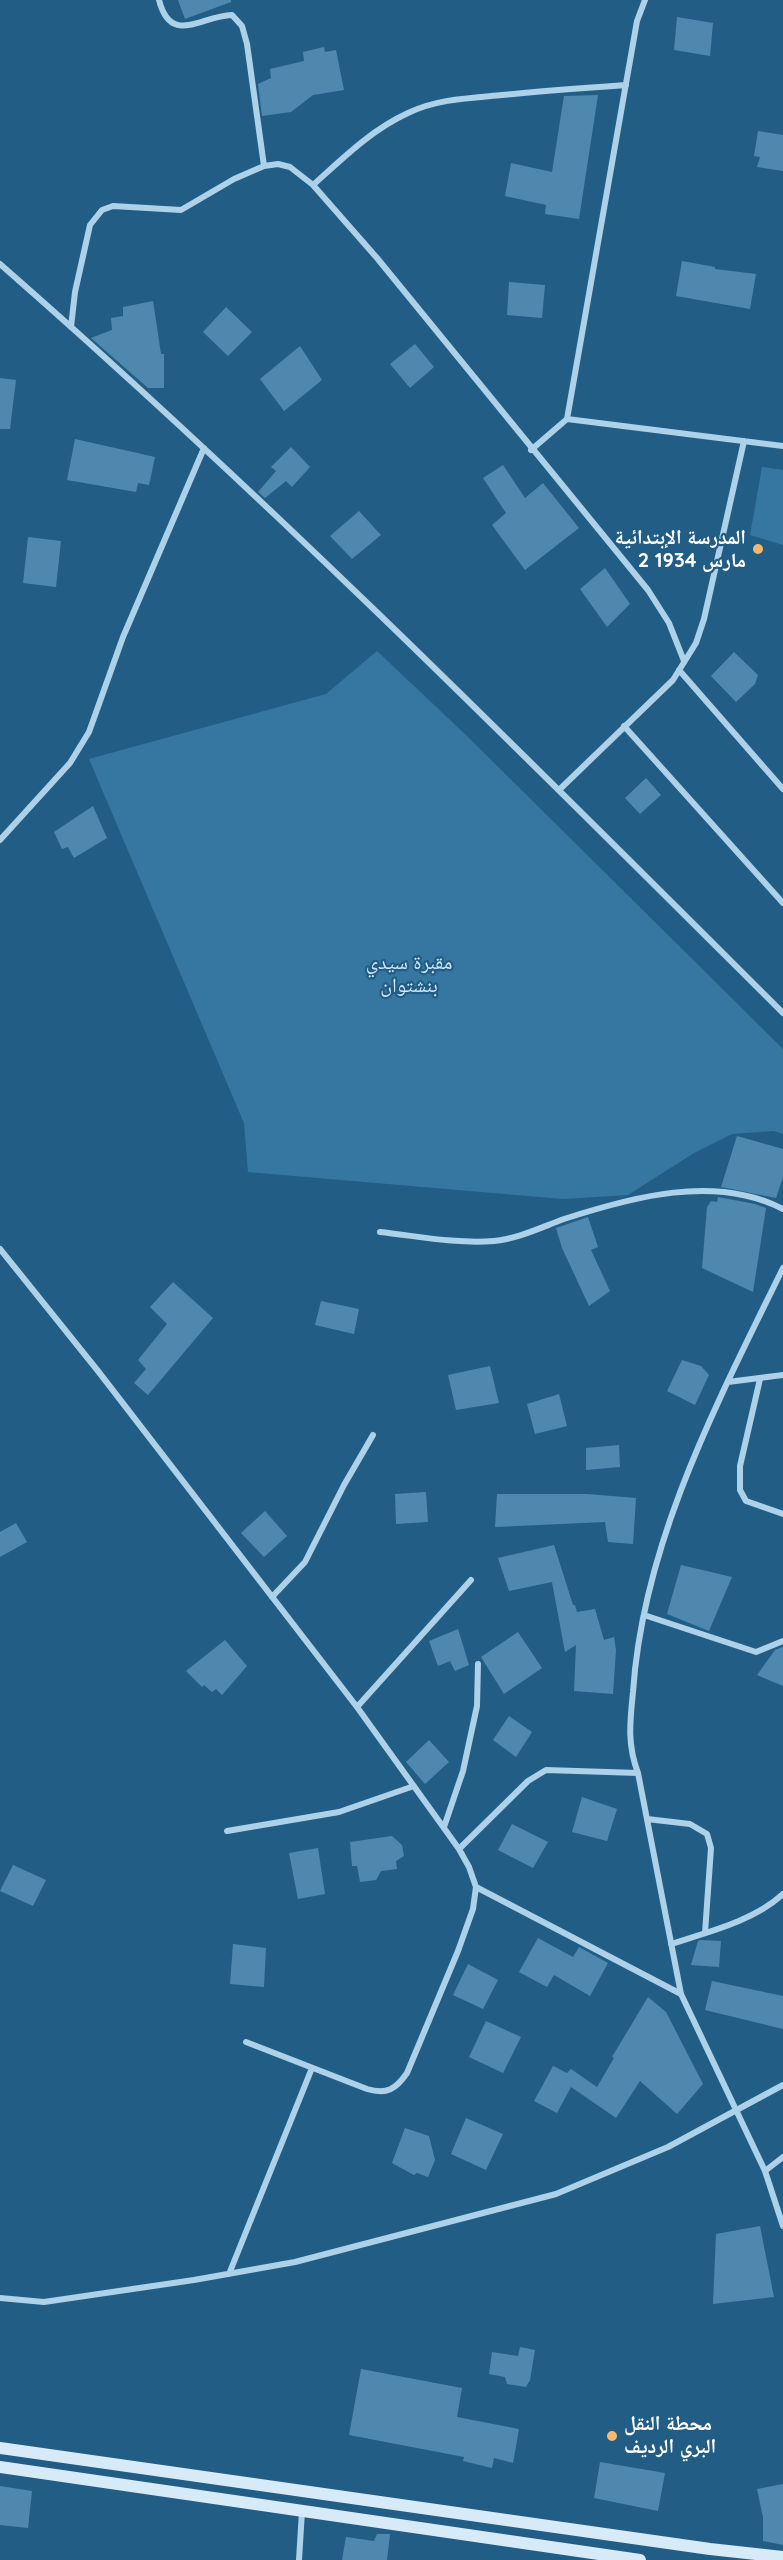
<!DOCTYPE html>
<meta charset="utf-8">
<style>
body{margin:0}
canvas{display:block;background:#225d85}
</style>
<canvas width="783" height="2560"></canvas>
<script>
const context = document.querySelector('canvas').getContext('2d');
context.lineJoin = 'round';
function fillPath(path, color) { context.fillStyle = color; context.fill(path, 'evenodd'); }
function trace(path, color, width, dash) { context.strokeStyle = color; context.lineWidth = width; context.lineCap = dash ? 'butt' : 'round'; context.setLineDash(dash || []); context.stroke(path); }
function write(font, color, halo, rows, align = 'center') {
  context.font = font + ' Quicksand,"Noto Naskh Arabic",sans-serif'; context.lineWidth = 4.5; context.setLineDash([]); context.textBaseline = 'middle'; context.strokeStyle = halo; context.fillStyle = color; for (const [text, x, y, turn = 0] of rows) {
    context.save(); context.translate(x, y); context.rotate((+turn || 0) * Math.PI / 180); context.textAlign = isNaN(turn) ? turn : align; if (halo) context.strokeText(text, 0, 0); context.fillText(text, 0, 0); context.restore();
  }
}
fillPath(new Path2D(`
 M762,467L783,470V545L750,535Z
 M377,651L469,738L783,1049V1134L774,1131L732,1134L694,1153L628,1195L563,1199L248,1172L244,1123L89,759L326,694Z`), '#3677a2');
fillPath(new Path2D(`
 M178,0H231V2L185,19Z
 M677,17L713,23L710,56L674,50Z
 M324,47L325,52L336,50L344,90L313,95L291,112L262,116L258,84L271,78L270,69L304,61L303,52Z
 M598,95L579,219L545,214L546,205L505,196L511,163L552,172L564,96Z
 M758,131L783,135V171L757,167L760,157L754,156Z
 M682,261L715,267V269L756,274L750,309L676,296Z
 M509,282L545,285L542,318L507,315Z
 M153,301L161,354H164V388H148L91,338L112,330L111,318L123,316V307Z
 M226,307L252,332L228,356L203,332Z
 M415,344L434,367L410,388L390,364Z
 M300,346L322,380L284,411L260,379Z
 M0,378L16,380L10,429H0Z
 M75,439L155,457L149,485L138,483L136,492L67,480Z
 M291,447L310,467L292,487L286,481L265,498L258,492L276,471L271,467Z
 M503,465L525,498L543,483L579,528L525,570L492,525L506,513L483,478Z
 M359,511L381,535L352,559L330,536Z
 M28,537L61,541L56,587L23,583Z
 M605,568L630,604L607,627L580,589Z
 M734,652L758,675L755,684L736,702L711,676Z
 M646,778L661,795L640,814L625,798Z
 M93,806L107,838L74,858L68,847L62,849L54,832Z
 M737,1136L783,1149V1177L776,1198L721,1187Z
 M718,1197L755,1204L766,1208L753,1292L702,1268L707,1207L711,1201L717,1202Z
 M588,1217L598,1247L591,1250L610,1291L589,1306L562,1248L556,1228Z
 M173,1282L213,1318L148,1395L134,1383L146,1369L138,1360L167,1324L150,1307Z
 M321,1301L359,1309L354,1334L315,1325Z
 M682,1360L701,1366L709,1375L695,1405L667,1391Z
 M490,1366L499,1403L456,1410L448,1375Z
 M559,1394L567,1426L535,1434L527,1404Z
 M619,1445L620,1467L586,1470V1448Z
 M426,1492L428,1522L396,1524L395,1494Z
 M497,1494H587L636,1498L633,1544L608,1542L605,1522L495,1527Z
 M265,1511L287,1536L264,1557L241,1533Z
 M16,1523L27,1542L0,1557V1532Z
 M554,1545L573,1605H575L577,1612L595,1609L604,1640L614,1637L616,1650L613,1694L574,1691L576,1645L565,1652L552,1582L509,1591L498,1558Z
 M681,1565L732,1577L709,1631L667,1614Z
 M458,1629L469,1665L455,1671L450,1661L438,1666L429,1641Z
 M518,1632L542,1668L504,1694L481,1657Z
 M225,1640L247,1666L222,1695L216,1689L212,1692L204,1685L202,1687L186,1671Z
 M783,1647V1686L757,1675L775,1650Z
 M509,1716L532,1732L516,1757L493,1740Z
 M429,1740L449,1762L425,1784L406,1762Z
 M582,1797L617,1809L607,1841L572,1832Z
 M512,1824L548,1842L533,1868L498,1850Z
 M392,1836L402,1845L404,1856L396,1861L397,1869L381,1871L376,1880L360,1882L357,1866H352L350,1842Z
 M318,1848L325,1894L298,1899L289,1853Z
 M13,1865L46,1880L33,1906L0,1891Z
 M538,1938L573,1957L579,1947L608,1963L590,1996L554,1975L547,1987L519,1972Z
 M701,1940L721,1941L719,1967L691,1965L698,1941Z
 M233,1944L266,1948L264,1987L230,1984Z
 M468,1964L498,1980L483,2009L453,1995Z
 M712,1981L783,1996V2029L705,2010Z
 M648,1997L666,2012L703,2084L677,2114L640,2081L616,2118L571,2087L557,2113L534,2101L553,2066L567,2073L571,2069L597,2087L614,2058L612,2057Z
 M486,2021L521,2037L503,2073L469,2057Z
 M466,2118L503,2134L486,2170L451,2154Z
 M405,2128L429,2136L435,2160L428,2177L417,2173L414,2175L392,2163Z
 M760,2226L774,2297L713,2304L716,2234Z
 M520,2347L535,2350L530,2380L526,2387L507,2384L505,2377L489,2374L492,2352L518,2356Z
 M361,2369L462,2388L457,2417L519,2429L513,2463L494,2458L492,2468L463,2461L464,2457L349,2435Z
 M600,2462L665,2473L658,2511L594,2498Z
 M783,2484V2545L763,2541V2517L757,2489Z
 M0,2486L32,2491L28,2528L0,2525Z
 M377,2534H390L387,2560H342L346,2537L374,2541Z`), '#4f88af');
trace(new Path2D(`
 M159,0C171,46 200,16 232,15L242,26L247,44L264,166
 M313,185C343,158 371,130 408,113C437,99 470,98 502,95C543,91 584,88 626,85
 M0,264C272,502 527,758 783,1013
 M71,327L75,292L90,225L102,210L113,206L181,210L234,179L264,166L278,164L290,167L313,185L377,258L648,590L669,623L684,661
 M567,419L637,21L645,0
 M531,450L567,419L783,446
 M679,670L783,789
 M624,726L783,903
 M559,790L673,680L696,643L704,619L744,441
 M0,840L70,763L89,732L123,637L204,448
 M380,1232C417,1236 456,1244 494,1241C517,1239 542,1227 564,1219C632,1197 715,1174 783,1209
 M0,1249L98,1371L357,1707L459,1849L469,1867L476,1887L473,1909L458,1951L407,2073C396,2089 387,2095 367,2089L246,2042
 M783,1268C718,1401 643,1542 633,1692C630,1722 627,1744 638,1773L681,1994L765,2171L783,2226
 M760,1379L740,1466V1490L746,1501L783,1514
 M728,1382L783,1375
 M272,1597L305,1562L344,1485L373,1435
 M644,1615L756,1652L783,1641
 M357,1707L471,1580
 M647,1819L690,1824L707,1834L711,1848L705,1933
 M444,1827L463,1771L477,1706L478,1664
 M227,1831L339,1812L414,1786
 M459,1849L528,1781L546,1770L638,1773
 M476,1887L681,1994
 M671,1944C708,1932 754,1921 783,1894
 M765,2171L783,2157
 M229,2274L312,2068
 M0,2298L44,2302L194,2280L295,2262L556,2194L668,2147L783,2085
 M299,2560L302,2511`), '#acd1e9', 6);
trace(new Path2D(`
 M0,2448L710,2549L783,2557
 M0,2467L640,2560`), '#d7eaf7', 12);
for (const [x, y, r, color] of [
 [758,549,6,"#f4b96e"],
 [612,2436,6,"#f4b96e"]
]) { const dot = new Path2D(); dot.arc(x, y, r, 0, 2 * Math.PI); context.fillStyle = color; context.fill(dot); trace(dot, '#225d85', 2); }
write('bold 20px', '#fff', '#225d85', [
 ["المدرسة الإبتدائية",746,538],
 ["2 مارس 1934",746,561],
 ["محطة النقل",624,2424,"left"],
 ["البري الرديف",624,2447,"left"]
], 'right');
write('20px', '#d0e7f7', '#225d85', [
 ["مقبرة سيدي",409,963],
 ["بنشتوان",409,986]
]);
</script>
